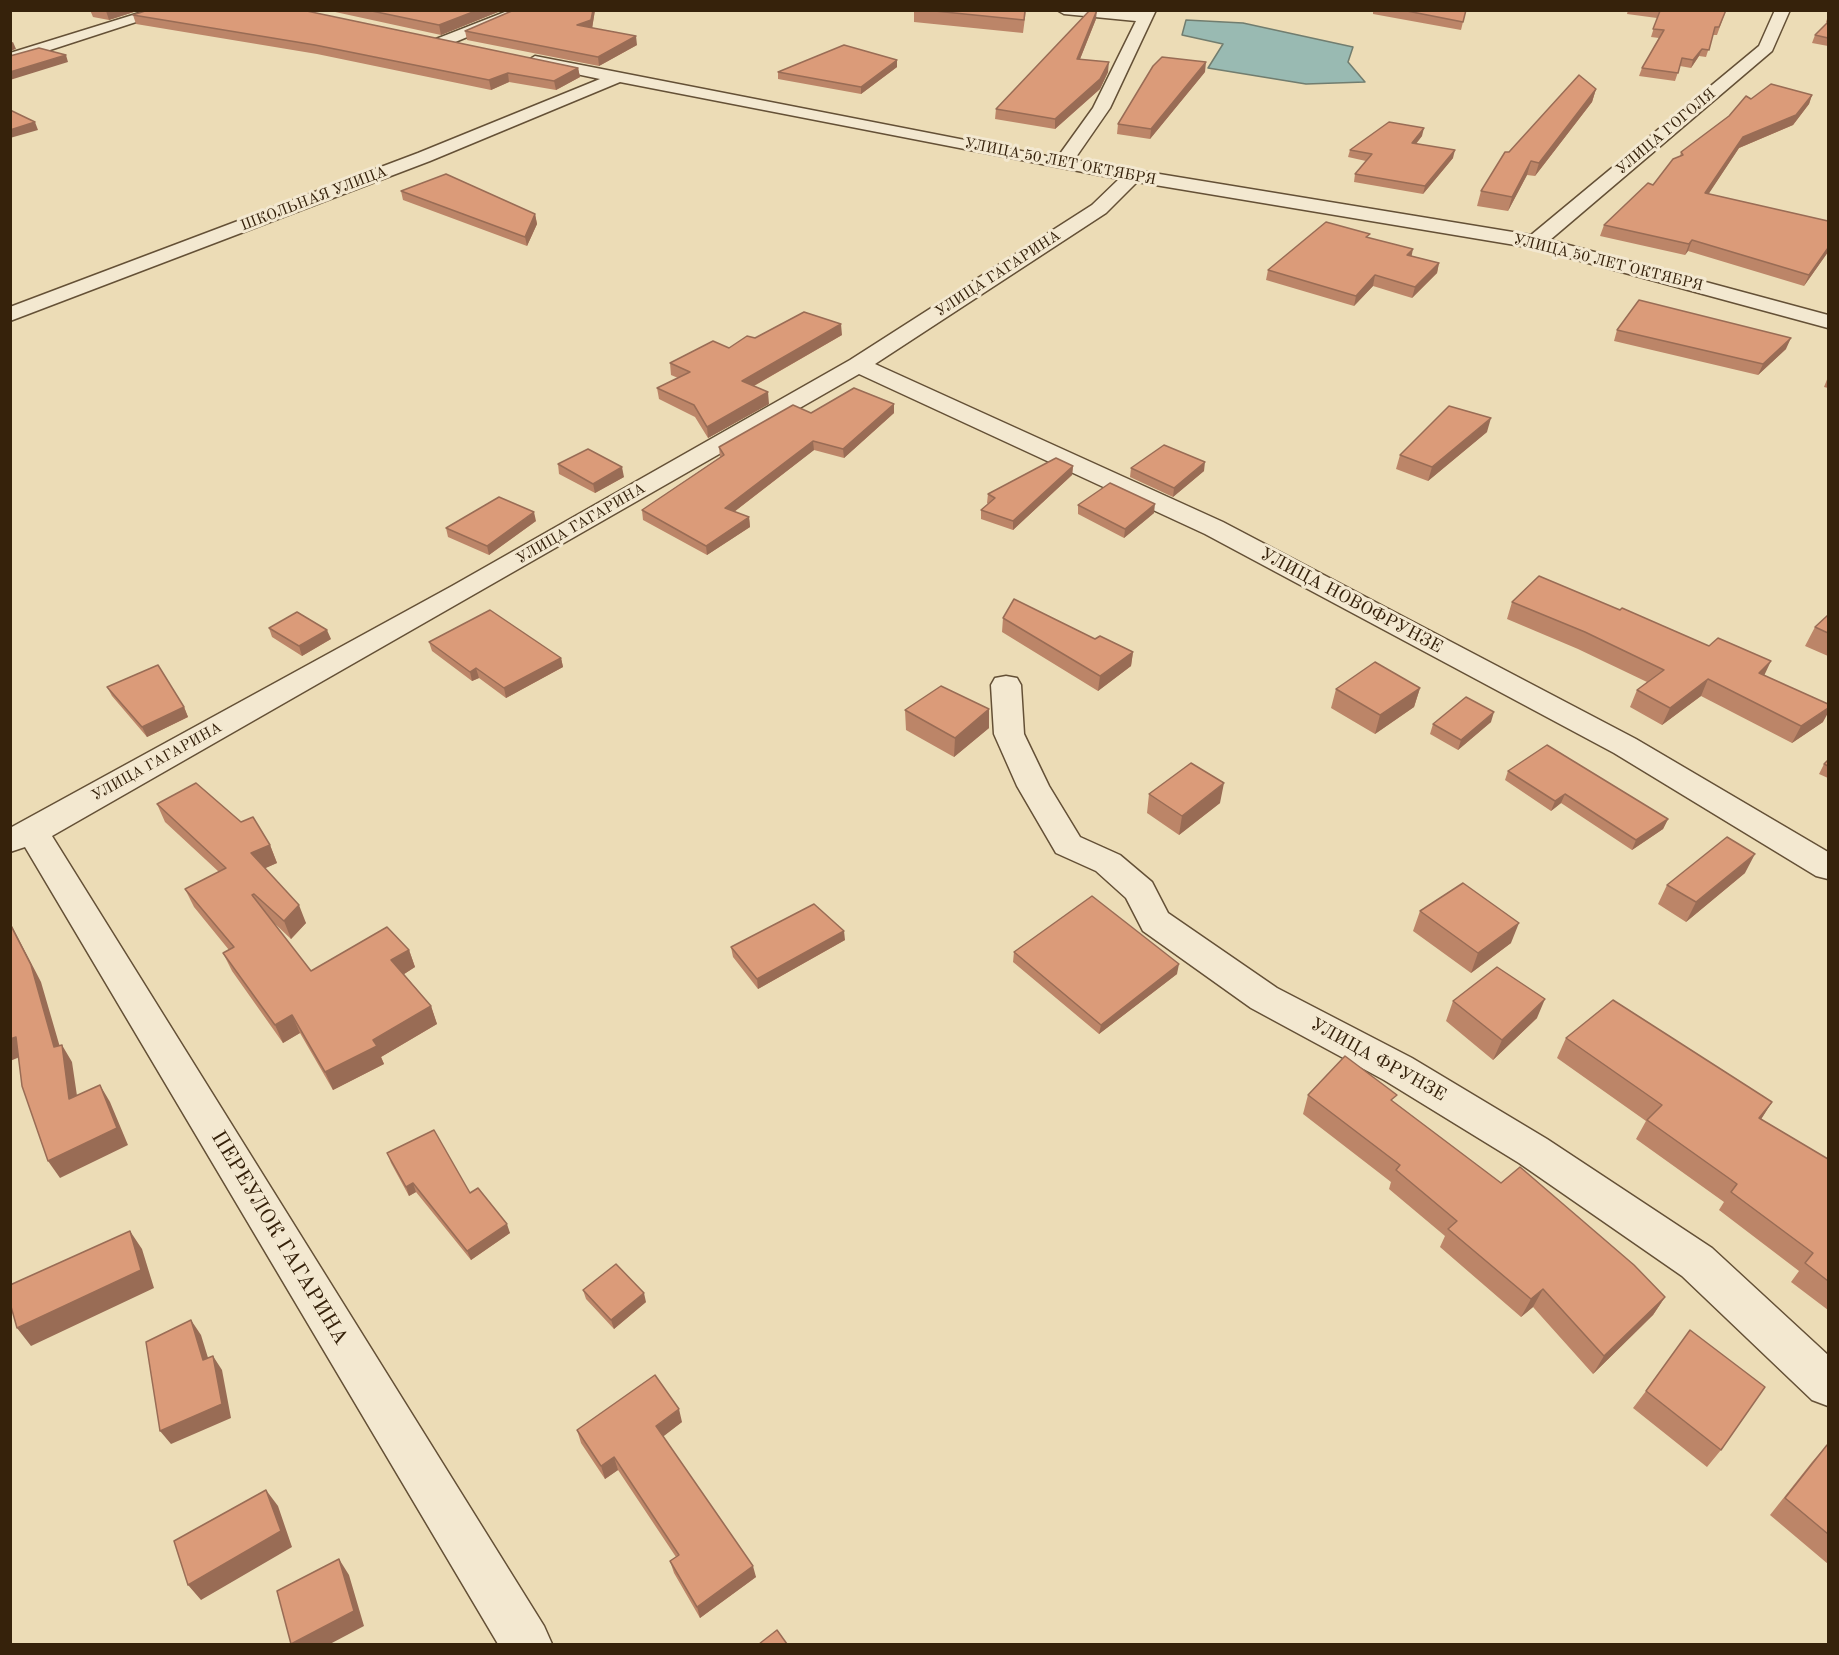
<!DOCTYPE html>
<meta charset="utf-8">
<style>
body{margin:0}
#map{position:relative;width:1839px;height:1655px;overflow:hidden;background:#ecdcb6;font-family:"Old Standard TT",serif}
canvas{display:block}
.frame{position:absolute;inset:0;border:12px solid #36220b;pointer-events:none}
</style>
<div id="map">
<canvas width="1839" height="1655"></canvas>
<div class="frame"></div>
</div>
<script>
const context = document.querySelector('canvas').getContext('2d');
context.lineJoin = 'round';
function fillPath(path, color) { context.fillStyle = color; context.fill(path, 'evenodd'); }
function trace(path, color, width, dash) { context.strokeStyle = color; context.lineWidth = width; context.lineCap = dash ? 'butt' : 'round'; context.setLineDash(dash || []); context.stroke(path); }
function write(font, color, halo, rows, align = 'center') {
  context.font = font + ' "Old Standard TT",serif'; context.lineWidth = 6; context.setLineDash([]); context.textBaseline = 'middle'; context.strokeStyle = halo; context.fillStyle = color; for (const [text, x, y, turn = 0] of rows) {
    context.save(); context.translate(x, y); context.rotate((+turn || 0) * Math.PI / 180); context.textAlign = isNaN(turn) ? turn : align; if (halo) context.strokeText(text, 0, 0); context.fillText(text, 0, 0); context.restore();
  }
}
const water = new Path2D(`
 M1186,20L1243,23L1353,47L1348,62L1365,82L1306,84L1208,68L1223,44L1182,35Z`);
fillPath(water, '#99bab2');
trace(water, '#717d6f', 1.5);
const minor = new Path2D(`
 M149,10H173L10,63V53Z
 M510,10H532L448,45H436L434,42L436,39Z
 M1057,10H1156L1110,108L1074,160L1531,235L1759,46L1775,10H1790L1772,51L1550,240L1828,315V328L1533,248L1137,182L1106,213L875,364L1223,522L1636,739L1828,852V879L1816,876L1614,753L1205,534L859,374L52,836L544,1626L552,1644H498L25,847L10,852V828L452,586L850,360L1092,205L1119,179L620,82L430,161L10,321V307L418,153L600,79L529,64L527,61L535,56L1057,158L1093,108L1136,21L1064,14Z
 M1006,676L1017,678L1021,685L1024,734L1049,786L1080,837L1120,855L1152,882L1168,913L1277,988L1412,1058L1547,1139L1712,1248L1828,1355V1406L1812,1400L1682,1276L1519,1163L1384,1080L1251,1008L1143,931L1126,898L1096,871L1056,853L1017,786L994,734L991,685L995,678Z`);
trace(minor, '#645036', 3);
fillPath(minor, '#f3e8d0');
fillPath(new Path2D(`
 M90,10H140L109,20L93,17Z
 M326,10H503L441,35Z
 M514,10H595L592,28L637,45L599,66L467,40L465,31Z
 M914,10H1026L1023,33L914,22Z
 M1373,10H1466L1461,30L1373,14Z
 M1628,10H1726L1717,35H1713L1706,57L1699,56L1691,68L1680,66L1675,81L1639,76L1642,68L1659,38L1651,37L1657,18L1627,14Z
 M133,15L578,68L580,77L556,90L509,82L491,90L317,54L136,24Z
 M1828,16V46L1812,43L1815,35L1828,23L1826,22Z
 M1096,19L1080,59L1108,72L1100,89L1055,129L995,119L996,109Z
 M897,67L861,94L778,79V72Z
 M1205,72L1150,139L1117,134L1118,124Z
 M1596,89L1592,102L1535,176L1527,175L1508,211L1477,206L1481,191L1509,152Z
 M1812,95L1809,104L1793,125L1739,148L1708,194L1828,221V252L1804,286L1688,251L1685,255L1600,236L1604,225L1653,185L1680,156L1681,152L1751,99Z
 M1422,136L1416,144L1453,158L1423,194L1354,182L1355,174L1366,161L1348,157L1350,150Z
 M401,191L535,214L537,224L527,246L403,200Z
 M1369,238L1412,256L1439,263L1437,273L1412,298L1373,286L1354,306L1266,280L1268,270Z
 M1617,330L1786,349L1758,375L1614,341Z
 M842,335L754,386L769,404L708,438L695,417L659,399L657,388L678,378L671,375L670,363L729,348L755,338Z
 M1828,377V388L1824,387Z
 M894,404V413L844,458L814,450L734,512L749,517L750,527L707,555L643,520L642,510L720,457L719,447Z
 M1487,432L1428,481L1396,469L1400,455Z
 M558,464L624,477L595,493L559,474Z
 M1073,466L1072,475L1013,530L981,519V510L988,504L987,503L988,494Z
 M1131,468L1204,471L1173,497L1130,477Z
 M1078,505L1154,513L1124,538L1078,514Z
 M536,521L489,555L448,537L446,528Z
 M1512,602L1709,646L1765,675L1823,722L1792,743L1701,696L1662,725L1630,707L1637,690L1647,682L1578,649L1507,619Z
 M1828,615V656L1805,646L1815,627Z
 M1003,618L1095,639L1133,652L1131,666L1098,691L1002,632Z
 M269,628L331,639L302,656L272,637Z
 M429,642L561,658L563,667L506,698L479,678L472,681L432,651Z
 M107,687L184,707L188,717L147,737L112,696Z
 M1420,688L1414,707L1375,734L1331,708L1336,689Z
 M989,709V728L954,757L906,730L905,710Z
 M1491,722L1458,750L1430,734L1433,724Z
 M1828,760V778L1819,774L1824,764Z
 M1508,771L1668,819L1663,829L1632,850L1561,803L1551,811L1505,780Z
 M1149,794L1220,803L1179,835L1147,813Z
 M157,804L241,822L270,845L277,863L265,868L306,923L291,939L272,921L311,971L409,950L415,967L404,974L431,1006L437,1024L381,1057L384,1064L333,1090L300,1033L283,1043L232,971L223,953L229,950L194,907L185,889L219,872L165,822Z
 M1745,873L1686,922L1658,904L1667,885Z
 M1420,911L1511,943L1471,973L1413,931Z
 M845,940L758,989L733,957L731,947Z
 M1014,952L1177,974L1099,1034L1013,962Z
 M1453,1001L1537,1018L1493,1060L1446,1021Z
 M1566,1038L1772,1102L1761,1119L1828,1159V1310L1791,1282L1799,1271L1719,1210L1724,1202L1636,1139L1646,1121L1557,1058Z
 M1308,1095L1394,1102L1501,1183L1665,1297L1653,1315L1593,1374L1533,1307L1521,1317L1440,1247L1445,1236L1389,1189L1391,1182L1303,1114Z
 M387,1153L470,1193L510,1233L471,1260L416,1192L409,1196L391,1163Z
 M583,1290L646,1302L614,1329L586,1299Z
 M1646,1391L1721,1450L1707,1467L1633,1408Z
 M682,1422L663,1436L756,1577L700,1618L674,1573L670,1561L676,1557L618,1470L605,1479L581,1443L577,1430Z
 M1827,1445L1828,1446V1564L1770,1515L1812,1462Z`), '#bc8568');
fillPath(new Path2D(`
 M107,10H140L109,20L106,11Z
 M478,10H503L441,35L439,25Z
 M593,10H595L592,29L577,25Z
 M1097,10L1096,19L1076,69L1077,59Z
 M636,36L637,45L599,66L598,57Z
 M13,42L16,49L10,51V43Z
 M1702,49L1699,56L1691,68L1693,60Z
 M66,55L68,62L10,80V72Z
 M897,60V67L861,94V87Z
 M1109,62L1108,72L1100,89L1055,129V119Z
 M1206,62L1205,72L1150,139L1151,129Z
 M578,68L580,77L556,90L554,81Z
 M508,73L509,82L491,90L489,80Z
 M1596,89L1592,102L1535,176L1539,163Z
 M1812,95L1809,104L1793,125L1739,148L1702,204L1705,193L1743,137Z
 M35,122L38,130L10,138V130Z
 M1424,128L1422,136L1410,151L1412,143Z
 M1455,150L1453,158L1423,194L1425,186Z
 M1531,161L1527,175L1508,211L1512,197Z
 M535,214L537,224L527,246L525,237Z
 M1692,240L1688,251L1685,255L1689,244Z
 M1828,248V252L1804,286L1809,275Z
 M1413,249L1411,259L1407,255Z
 M1439,263L1437,273L1412,298L1415,287Z
 M1375,275L1373,286L1354,306L1356,296Z
 M841,324L842,335L743,392L742,381Z
 M1791,338L1786,349L1758,375L1763,364Z
 M768,392L769,404L708,438L707,427Z
 M894,404V413L844,458L843,449Z
 M1491,418L1487,432L1428,481L1432,467Z
 M813,441L814,450L726,518L725,508Z
 M1205,462L1204,471L1173,497L1174,488Z
 M1073,466L1072,475L1013,530V521Z
 M622,467L624,477L595,493L593,484Z
 M1155,504L1154,513L1124,538L1125,529Z
 M534,512L536,521L489,555L487,546Z
 M749,517L750,527L707,555L706,546Z
 M327,630L331,639L302,656L299,646Z
 M1133,652L1131,666L1098,691L1100,676Z
 M561,658L563,667L506,698L504,688Z
 M1771,661L1763,678L1759,673Z
 M476,668L479,678L472,681L470,672Z
 M1708,679L1701,696L1662,725L1670,708Z
 M1420,688L1414,707L1375,734L1380,715Z
 M184,707L188,717L147,737L142,727Z
 M1828,708V713L1823,722L1792,743L1801,726Z
 M989,709V728L954,757L955,738Z
 M1494,712L1491,722L1458,750L1461,740Z
 M1224,783L1220,803L1179,835L1182,816Z
 M1565,794L1561,803L1551,811L1555,801Z
 M1668,819L1663,829L1632,850L1636,840Z
 M270,845L277,863L259,871L251,853Z
 M1755,854L1745,873L1686,922L1696,902Z
 M299,905L306,923L291,939L284,921Z
 M10,922L41,982L64,1061L62,1045L72,1062L80,1116L69,1099L54,1047Z
 M1519,923L1511,943L1471,973L1478,953Z
 M844,931L845,940L758,989L757,979Z
 M409,950L415,967L398,978L391,960Z
 M1179,964L1177,974L1099,1034L1101,1025Z
 M1545,999L1537,1018L1493,1060L1502,1040Z
 M431,1006L437,1024L381,1057L384,1064L333,1090L325,1072L373,1040Z
 M292,1015L300,1033L283,1043L275,1025Z
 M16,1037L27,1054L10,1061V1039Z
 M100,1085L110,1102L128,1145L60,1178L48,1161Z
 M1772,1102L1760,1121L1759,1118Z
 M413,1183L416,1192L409,1196L406,1187Z
 M507,1224L510,1233L471,1260L467,1251Z
 M130,1231L142,1249L154,1288L31,1346L17,1328Z
 M1543,1289L1533,1307L1521,1317L1531,1299Z
 M644,1293L646,1302L614,1329L611,1320Z
 M1665,1297L1653,1315L1593,1374L1604,1356Z
 M191,1320L201,1335L213,1374L203,1360Z
 M213,1356L222,1370L231,1418L171,1444L160,1431Z
 M679,1409L682,1422L660,1439L656,1426Z
 M614,1457L618,1470L605,1479L601,1466Z
 M266,1490L278,1506L292,1547L201,1600L188,1585Z
 M339,1559L349,1575L364,1626L330,1644H291Z
 M753,1566L756,1577L700,1618L697,1607Z`), '#996c55');
const building = new Path2D(`
 M148,10H302L578,68L554,81L508,73L489,80L315,45L133,15Z
 M367,10H478L439,25Z
 M514,10H593L591,20L577,25L636,36L598,57L465,31Z
 M925,10H1025L1024,20Z
 M1090,10H1097L1077,59L1109,62L1100,79L1055,119L996,109Z
 M1402,10H1466L1463,22Z
 M1657,10H1726L1719,27H1715L1709,50L1702,49L1693,60L1682,58L1678,73L1642,68L1664,30L1653,29L1660,11Z
 M1828,22V38L1815,35Z
 M844,45L897,60L861,87L778,72Z
 M39,48L66,55L10,72V56Z
 M1162,57L1206,62L1151,129L1118,124L1153,66Z
 M1579,75L1596,89L1539,163L1531,161L1512,197L1481,191L1505,152H1509Z
 M1771,84L1812,95L1796,115L1743,137L1705,193L1828,221V248L1809,275L1692,240L1689,244L1604,225L1648,183L1653,185L1673,159L1683,155L1681,152L1729,116L1746,96L1751,99Z
 M10,110L35,122L10,130Z
 M1389,122L1424,128L1412,143L1455,150L1425,186L1355,174L1372,154L1350,150Z
 M446,174L535,214L525,237L401,191Z
 M1326,222L1370,234L1366,237L1413,249L1407,255L1439,263L1415,287L1375,275L1356,296L1268,270Z
 M1639,300L1791,338L1763,364L1617,330Z
 M804,312L841,324L742,381L768,392L707,427L694,405L657,388L690,372L670,363L713,341L729,348L747,336L755,338Z
 M854,388L894,404L843,449L813,441L725,508L749,517L706,546L642,510L724,455L719,447L793,405L811,413Z
 M1449,406L1491,418L1432,467L1400,455Z
 M1164,445L1205,462L1174,488L1131,468Z
 M588,449L622,467L593,484L558,464Z
 M1056,458L1073,466L1013,521L981,510L995,498L988,494Z
 M1110,483L1155,504L1125,529L1078,505Z
 M499,497L534,512L487,546L446,528Z
 M1539,576L1620,610L1622,608L1709,646L1718,638L1771,661L1759,673L1828,704V708L1801,726L1708,679L1670,708L1637,690L1664,670L1585,632L1512,602Z
 M1014,599L1095,639L1100,636L1133,652L1100,676L1003,618Z
 M490,610L561,658L504,688L476,668L470,672L429,642Z
 M297,612L327,630L299,646L269,628Z
 M1828,615V633L1815,627Z
 M1375,662L1420,688L1380,715L1336,689Z
 M158,665L184,707L142,727L107,687Z
 M941,686L989,709L955,738L905,710Z
 M1466,697L1494,712L1461,740L1433,724Z
 M1547,745L1668,819L1636,840L1565,794L1555,801L1508,771Z
 M1828,760V766L1824,764Z
 M1191,763L1224,783L1182,816L1149,794Z
 M196,783L241,822L253,817L270,845L251,853L299,905L284,921L254,894L252,895L311,971L387,927L409,950L391,960L431,1006L373,1040L377,1046L325,1072L292,1015L275,1025L223,953L234,947L185,889L226,868L157,804Z
 M1727,837L1755,854L1696,902L1667,885Z
 M1463,883L1519,923L1478,953L1420,911Z
 M1092,896L1179,964L1101,1025L1014,952Z
 M814,904L844,931L757,979L731,947Z
 M10,924L31,965L54,1047L62,1045L69,1099L100,1085L117,1128L48,1161L22,1086L16,1037L10,1039Z
 M1497,967L1545,999L1502,1040L1453,1001Z
 M1613,1000L1772,1102L1759,1118L1828,1159V1281L1805,1263L1813,1253L1731,1192L1737,1184L1647,1120L1662,1105L1566,1038Z
 M1345,1056L1397,1095L1391,1100L1501,1183L1520,1167L1634,1265L1665,1297L1604,1356L1543,1289L1531,1299L1448,1229L1457,1221L1396,1170L1400,1165L1308,1095Z
 M434,1130L470,1193L478,1188L507,1224L467,1251L413,1183L406,1187L387,1153Z
 M130,1231L141,1270L17,1328L10,1303V1285Z
 M616,1264L644,1293L611,1320L583,1290Z
 M191,1320L203,1360L213,1356L222,1404L160,1431L146,1342Z
 M1690,1330L1765,1387L1721,1450L1646,1391Z
 M655,1375L679,1409L656,1426L753,1566L697,1607L670,1561L679,1555L614,1457L601,1466L577,1430Z
 M1827,1445L1828,1446V1534L1785,1498Z
 M266,1490L281,1531L188,1585L174,1541Z
 M339,1559L354,1611L291,1644L277,1591Z
 M777,1630L787,1644H759Z`);
fillPath(building, '#db9b79');
trace(building, '#996c55', 1.5);
write('15px', '#36220b', '#f3e8d0', [
 ["УЛИЦА ГОГОЛЯ",1666,132,-40],
 ["УЛИЦА 50 ЛЕТ ОКТЯБРЯ",1060,162,11],
 ["ШКОЛЬНАЯ УЛИЦА",314,199,-21],
 ["УЛИЦА 50 ЛЕТ ОКТЯБРЯ",1608,263,14],
 ["УЛИЦА ГАГАРИНА",998,274,-33],
 ["УЛИЦА ГАГАРИНА",581,524,-30],
 ["УЛИЦА ГАГАРИНА",157,762,-29]
]);
write('18px', '#36220b', '#f3e8d0', [
 ["УЛИЦА НОВОФРУНЗЕ",1351,601,28],
 ["УЛИЦА ФРУНЗЕ",1378,1060,29]
]);
write('21px', '#36220b', '#f3e8d0', [
 ["ПЕРЕУЛОК ГАГАРИНА",279,1238,59]
]);
</script>
